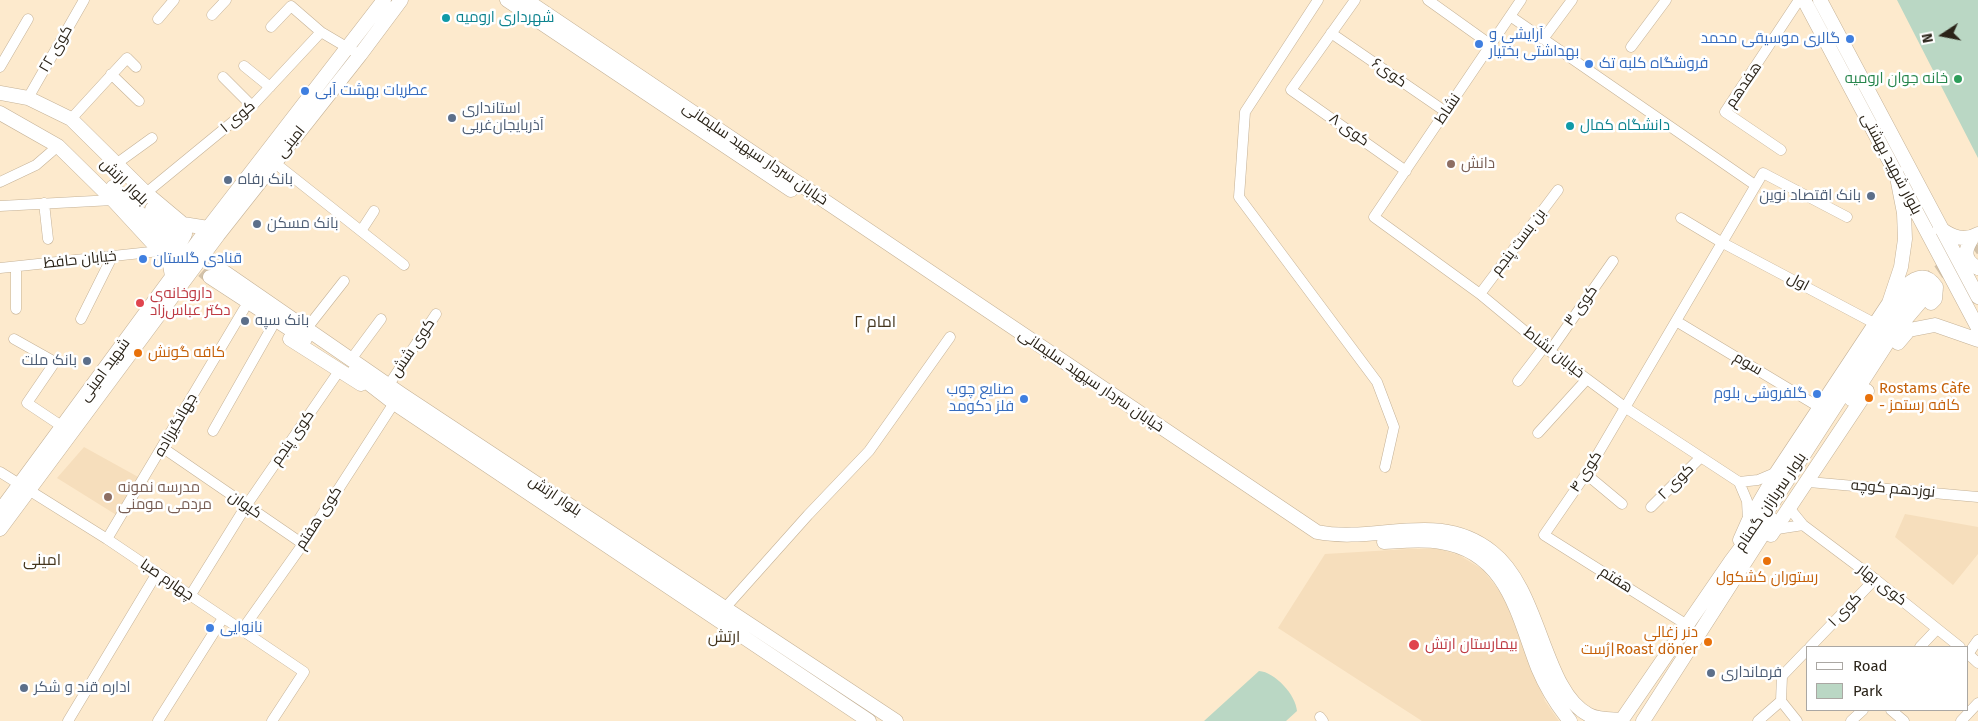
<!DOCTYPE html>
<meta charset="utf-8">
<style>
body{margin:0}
#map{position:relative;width:1978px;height:721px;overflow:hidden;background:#fdeacd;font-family:"Fira Sans",sans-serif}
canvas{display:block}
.legend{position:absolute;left:1806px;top:646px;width:162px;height:65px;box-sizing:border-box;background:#fff;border:1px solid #aaa7a3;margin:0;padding:6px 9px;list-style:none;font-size:15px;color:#2a2318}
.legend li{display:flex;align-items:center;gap:10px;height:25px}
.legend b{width:25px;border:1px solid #aaa7a3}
.north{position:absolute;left:1918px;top:10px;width:50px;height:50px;-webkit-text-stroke:4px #fff;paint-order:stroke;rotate:259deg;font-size:14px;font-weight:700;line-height:20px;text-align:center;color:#2a2318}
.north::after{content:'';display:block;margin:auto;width:18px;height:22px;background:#2a2318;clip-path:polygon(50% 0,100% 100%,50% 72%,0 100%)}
</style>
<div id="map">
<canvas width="1978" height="721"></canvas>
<ul class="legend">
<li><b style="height:6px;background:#fff"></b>Road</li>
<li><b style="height:14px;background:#bad7c4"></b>Park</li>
</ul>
<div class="north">N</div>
</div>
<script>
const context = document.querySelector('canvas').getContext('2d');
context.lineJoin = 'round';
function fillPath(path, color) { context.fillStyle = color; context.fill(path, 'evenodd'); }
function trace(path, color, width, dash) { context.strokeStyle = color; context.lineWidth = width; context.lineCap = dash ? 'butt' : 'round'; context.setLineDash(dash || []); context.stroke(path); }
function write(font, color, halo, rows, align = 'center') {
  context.font = font + ' "Fira Sans",Cairo,sans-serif'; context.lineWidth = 5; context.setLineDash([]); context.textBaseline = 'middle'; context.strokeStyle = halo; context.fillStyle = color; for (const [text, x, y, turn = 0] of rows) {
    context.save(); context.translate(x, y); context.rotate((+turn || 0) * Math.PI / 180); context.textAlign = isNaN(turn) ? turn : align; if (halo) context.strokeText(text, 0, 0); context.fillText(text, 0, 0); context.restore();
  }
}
fillPath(new Path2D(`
 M84,447L140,478L118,516L57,478Z
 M1905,514L1978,527V554L1953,585L1895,537Z
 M1408,549H1439L1459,555L1482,569L1503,595L1545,701L1559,721H1422L1278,628L1325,554Z`), '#f6debc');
fillPath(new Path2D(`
 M1897,0H1978V158Z
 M1259,671C1275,672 1296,695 1297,711L1286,721H1204Z`), '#bad7c4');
trace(new Path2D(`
 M177,233L217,267
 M187,257L210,277
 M1921,284L1978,245
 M1928,293L1978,259`), '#d3c2a9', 14, [14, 7]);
const minor = new Path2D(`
 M1318,0L1245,112L1239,197L1377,382L1394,427L1385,467
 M1355,0L1291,90L1406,171
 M1428,0L1491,45
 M1521,0L1374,217L1480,294L1544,347L1626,408L1739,482
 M212,15L226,0
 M1510,16L1755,185
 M158,19L174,0
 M271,27L291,6L321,32L360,55
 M1331,33L1446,112
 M1543,39L1572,0
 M1631,47L1666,0
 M244,66L270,87
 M0,67L28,19
 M111,74L139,101
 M223,77L252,106
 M28,98L84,0
 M71,119L127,58L136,67
 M1781,150L1725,112L1799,0
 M275,163L404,265
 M116,164L152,138
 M0,182L36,165L58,146
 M146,193L252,106L321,32
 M44,203L48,239
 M0,206L113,200
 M1681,218L1721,242L1874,323
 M361,231L374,211
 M16,267V309
 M0,268L160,251
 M1480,294L1558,190
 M81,319L112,257
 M1676,321L1819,407
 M311,323L344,281
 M14,339L55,362L27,403L63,427
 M1550,351L1613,261
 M355,354L381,319
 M1518,381L1544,347
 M390,383L436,314
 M213,431L272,327
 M1538,433L1587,379
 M163,448L303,544
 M0,472L107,539L304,672L272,721
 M1586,474L1622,504
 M1739,482L1747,501L1748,521
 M1739,482L1758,480L1777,472
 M1809,482L1978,497
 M1651,507L1701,457
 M1790,509L1803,525L1875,579L1960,647
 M1777,529L1803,525
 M107,539L244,309
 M190,596L246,506L339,371
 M725,608L808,515L869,451L950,337
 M1687,625L1544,535L1586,474L1763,173L1847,217
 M242,630L303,544L394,403
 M1810,647L1875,579
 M1920,647L1937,629
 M1967,653L1978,663
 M1968,654L1978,640
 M1891,710L1904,721
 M1320,717L1323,721
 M68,721L157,573
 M158,721L223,618
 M1758,721L1781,701
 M1797,721L1781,701L1782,676L1807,650
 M1851,721L1863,710
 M1961,721L1978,703`);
const major = new Path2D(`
 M507,0L791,190
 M526,0L1317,532C1378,544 1438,509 1492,552C1541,590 1543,692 1589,715C1599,720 1611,719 1622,720
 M1804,0L1978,328
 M1820,0L1978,297
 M0,93L28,98L71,119L146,193L183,224L208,228
 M0,113L58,146L113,200L160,251L170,265L172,276
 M113,187L169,242
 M152,209L177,233
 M1940,228C1952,237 1964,242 1978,234
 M1973,237C1964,250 1963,260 1978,268
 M160,251L176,250L185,234L184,225
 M217,267L401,394L896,721
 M210,277L305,339
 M1892,300C1904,287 1921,265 1936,287L1935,299L1931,303
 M290,339L361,384
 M1898,343L1909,330L1935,325L1978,340
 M354,372L394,403L869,721
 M1851,399L1893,334L1928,293
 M0,511L208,228L384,0
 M0,529L218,235L360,55L401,0
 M1771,535L1867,391
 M1740,540L1748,522L1777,472L1889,303L1901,267L1905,239L1904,213L1896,172
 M1384,542C1403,541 1422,539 1441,542C1508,552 1518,617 1538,668C1546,687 1557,705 1570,721
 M1621,721L1731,561L1761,521L1885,329L1921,284
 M1643,721L1772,520`);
trace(minor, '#c4b196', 11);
trace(major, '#c4b196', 15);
trace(minor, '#fff', 10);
trace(major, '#fff', 14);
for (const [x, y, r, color] of [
 [446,18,5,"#0f9aa8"],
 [1850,39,5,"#3f7fe0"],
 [1479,44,5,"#3f7fe0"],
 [1589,64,5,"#3f7fe0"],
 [1958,79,5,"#2e9e5b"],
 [305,91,5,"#3f7fe0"],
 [452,118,5,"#5c6f8a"],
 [1570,126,5,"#0f9aa8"],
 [1451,164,5,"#8d6e63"],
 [228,180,5,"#5c6f8a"],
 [1871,196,5,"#5c6f8a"],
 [257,224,5,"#5c6f8a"],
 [143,259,5,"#3f7fe0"],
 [140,303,5,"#e0444e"],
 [245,321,5,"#5c6f8a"],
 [138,353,5,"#e8710a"],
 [87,361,5,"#5c6f8a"],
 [1817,394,5,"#3f7fe0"],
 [1869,398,5,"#e8710a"],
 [1024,399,5,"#3f7fe0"],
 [108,497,5,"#8d6e63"],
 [1767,561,5,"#e8710a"],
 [210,628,5,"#3f7fe0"],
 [1708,642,5,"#e8710a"],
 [1414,645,6,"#e0444e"],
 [1711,673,5,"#5c6f8a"],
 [24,688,5,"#5c6f8a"]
]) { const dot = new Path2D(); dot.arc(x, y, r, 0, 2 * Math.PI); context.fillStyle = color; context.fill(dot); trace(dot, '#fff', 2); }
write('15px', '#0d838f', '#fff', [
 ["شهرداری ارومیه",456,18],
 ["دانشگاه کمال",1580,126]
], 'left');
write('15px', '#366cbe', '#fff', [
 ["آرایشی و",1489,35],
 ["بهداشتی بختیار",1489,52],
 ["گالری موسیقی محمد",1840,39,"right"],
 ["فروشگاه کلبه تک",1599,64],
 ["عطریات بهشت آبی",315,91],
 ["قنادی گلستان",153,259],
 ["صنایع چوب",1014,390,"right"],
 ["فلز دکومد",1014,407,"right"],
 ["گلفروشی بلوم",1807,394,"right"],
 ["نانوایی",220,628]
], 'left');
write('15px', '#2a2318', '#fff', [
 ["کوی ۲۲",56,49,-60],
 ["کوی۶",1389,73,35],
 ["هفدهم",1744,85,-56],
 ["نشاط",1448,109,-56],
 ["کوی ۱",238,117,-40],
 ["کوی ۸",1349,130,35],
 ["امینی",291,142,-51],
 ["خیابان سردار سپهبد سلیمانی",755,154,34],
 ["بلوار شهید بهشتی",1891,164,62],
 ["بلوار ارتش",124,182,44],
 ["بن بست پنجم",1519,242,-53],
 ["خیابان حافظ",80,260,-6],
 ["اول",1798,282,28],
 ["کوی ۳",1581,306,-55],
 ["کوی شش",413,348,-56],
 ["خیابان نشاط",1554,353,38],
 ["سوم",1748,364,31],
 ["شهید امینی",105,370,-54],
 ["خیابان سردار سپهبد سلیمانی",1091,381,34],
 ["جهانگیرزاده",176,425,-60],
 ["کوی پنجم",293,438,-55],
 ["کوی ۴",1586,472,-57],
 ["کوی ۲",1676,482,-45],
 ["نوزدهم کوچه",1893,489,5],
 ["بلوار ارتش",555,496,34],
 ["بلوار سربازان گمنام",1771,502,-56],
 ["کیوان",245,505,34],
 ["کوی هفتم",319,518,-57],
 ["چهارم صبا",167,580,34],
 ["هفتم",1616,580,32],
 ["کوی بهار",1882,585,38],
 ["کوی ۱",1845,610,-46]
]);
write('15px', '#27864d', '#fff', [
 ["خانه جوان ارومیه",1948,79]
], 'right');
write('15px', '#4e5e75', '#fff', [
 ["استانداری",462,109],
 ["آذربایجان‌غربی",462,126],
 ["بانک رفاه",238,180],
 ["بانک اقتصاد نوین",1861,196,"right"],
 ["بانک مسکن",267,224],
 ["بانک سپه",255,321],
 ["بانک ملت",77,361,"right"],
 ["فرمانداری",1721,673],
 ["اداره قند و شکر",34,688]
], 'left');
write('15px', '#785e54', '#fff', [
 ["دانش",1461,164],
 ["مدرسه نمونه",118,488],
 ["مردمی مومنی",118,505]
], 'left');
write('15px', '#be3a42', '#fff', [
 ["داروخانه‌ی",150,294],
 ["دکتر عباس‌زاد",150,311],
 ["بیمارستان ارتش",1425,645]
], 'left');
write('15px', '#c56008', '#fff', [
 ["کافه گونش",148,353],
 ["Rostams Càfe",1879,389],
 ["- کافه رستمز",1879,406],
 ["رستوران کشکول",1767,578,"center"],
 ["دنر زغالی",1698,633,"right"],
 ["رُست|Roast döner",1698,650,"right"]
], 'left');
write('16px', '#44351d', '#fff', [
 ["امام ۲",875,323],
 ["امینی",42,561],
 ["ارتش",724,638]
]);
</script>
